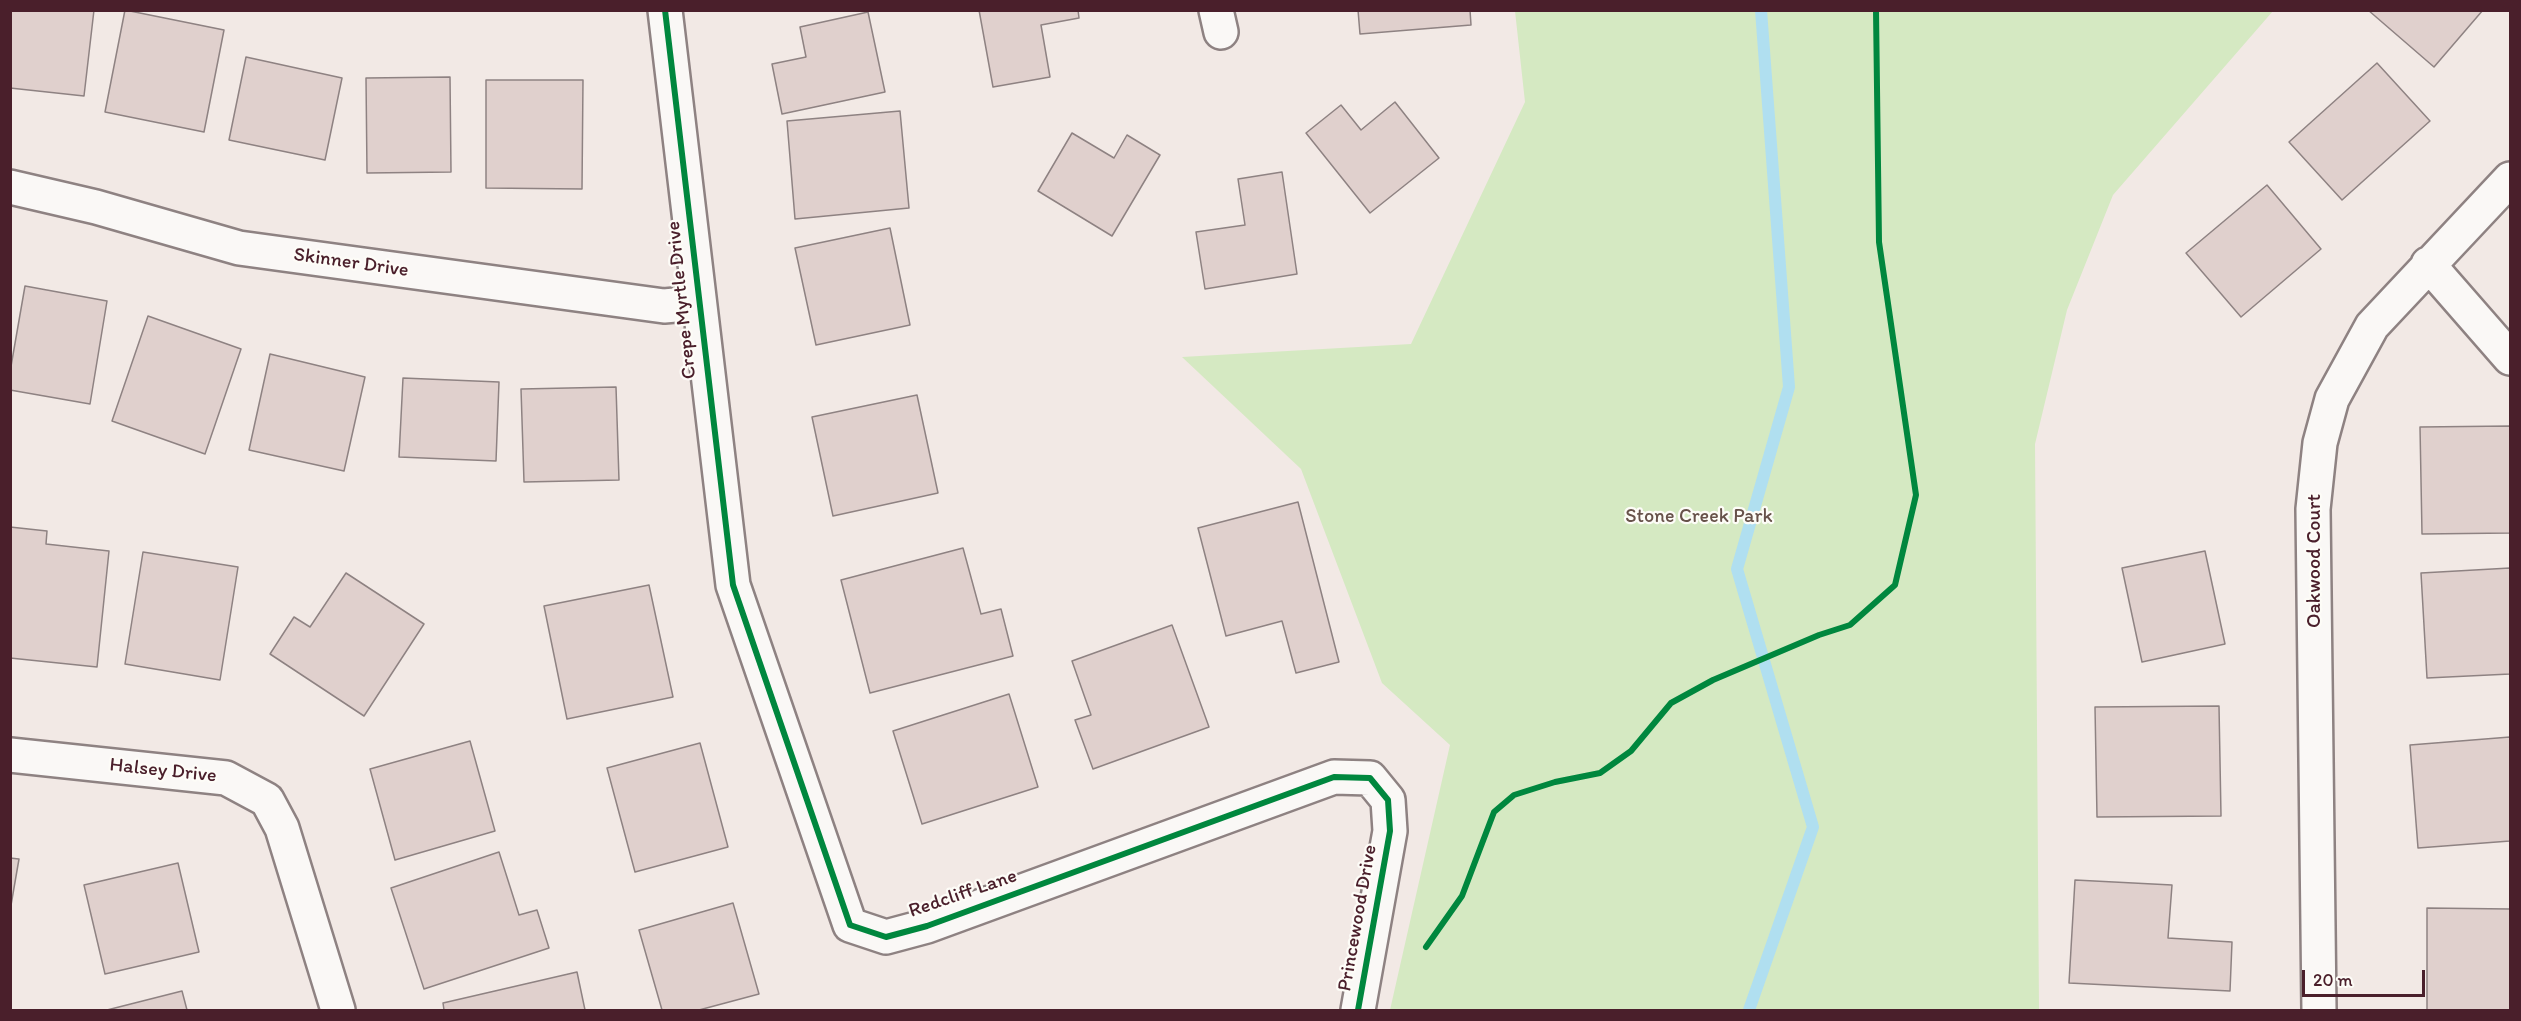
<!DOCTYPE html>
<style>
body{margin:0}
#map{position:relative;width:2521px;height:1021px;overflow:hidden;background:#f2e9e5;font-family:Itim,sans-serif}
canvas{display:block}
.frame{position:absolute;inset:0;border:12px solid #4a1f2b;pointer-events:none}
.scale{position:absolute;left:2302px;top:970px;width:123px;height:27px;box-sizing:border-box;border:3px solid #4a1f2b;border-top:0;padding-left:8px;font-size:18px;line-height:21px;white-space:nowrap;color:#4a1f2b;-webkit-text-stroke:4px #fdfcf7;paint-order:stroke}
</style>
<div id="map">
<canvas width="2521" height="1021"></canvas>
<div class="frame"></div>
<div class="scale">20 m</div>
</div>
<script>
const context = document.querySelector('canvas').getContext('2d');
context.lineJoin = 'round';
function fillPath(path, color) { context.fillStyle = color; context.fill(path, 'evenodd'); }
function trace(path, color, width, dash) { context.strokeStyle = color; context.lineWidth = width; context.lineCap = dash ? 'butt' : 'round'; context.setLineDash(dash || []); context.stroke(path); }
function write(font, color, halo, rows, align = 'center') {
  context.font = font + ' Itim,sans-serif'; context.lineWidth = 4.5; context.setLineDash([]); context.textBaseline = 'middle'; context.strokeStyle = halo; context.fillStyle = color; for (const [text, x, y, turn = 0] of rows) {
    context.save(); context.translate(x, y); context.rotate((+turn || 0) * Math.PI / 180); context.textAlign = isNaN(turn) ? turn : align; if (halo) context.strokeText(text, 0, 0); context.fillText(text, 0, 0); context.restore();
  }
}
fillPath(new Path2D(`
 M1515,11H2273L2113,195L2067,310L2035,444L2039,1010H1390L1450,745L1382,683L1301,469L1182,357L1411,344L1525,102Z`), '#d5e9c2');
trace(new Path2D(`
 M1749,1010L1813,827L1737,569L1789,387L1761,10`), '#b0dff0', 12);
const building = new Path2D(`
 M10,10H94L84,96L10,88Z
 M125,10L224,30L204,132L105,112Z
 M979,10H1078L1079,18L1041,25L1050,77L993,87Z
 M1358,10H1470L1471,25L1360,34Z
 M2368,10H2483L2434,67Z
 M868,12L885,92L782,114L772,64L806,57L800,27Z
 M246,57L342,78L325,160L229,140Z
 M2377,63L2430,121L2342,200L2289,142Z
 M450,77L451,172L367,173L366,78Z
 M486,80H583L582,189L486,188Z
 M1395,102L1439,158L1370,213L1306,133L1341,105L1361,130Z
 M900,111L909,208L795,219L787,121Z
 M1072,133L1114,158L1127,135L1160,155L1112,236L1038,191Z
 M1282,172L1297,274L1205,289L1196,232L1245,225L1238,179Z
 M2267,185L2321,249L2241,317L2186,253Z
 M890,228L910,325L816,345L795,248Z
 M25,286L107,301L90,404L10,390V372Z
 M148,316L241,349L205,454L112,421Z
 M270,354L365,377L344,471L249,450Z
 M403,378L499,382L496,461L399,457Z
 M616,387L619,480L524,482L521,389Z
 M917,395L938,493L833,516L812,417Z
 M2510,426V533L2422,534L2420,427Z
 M1298,502L1339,662L1296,673L1282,621L1226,636L1198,528Z
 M10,527L47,531L46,544L109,551L97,667L10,658Z
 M963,548L981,614L1001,609L1013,656L870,693L841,580Z
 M2205,551L2225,644L2142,662L2122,568Z
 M143,552L238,567L220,680L125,664Z
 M2510,568V674L2427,678L2421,573Z
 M346,573L424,624L364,716L270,654L294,617L310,627Z
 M649,585L673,697L567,719L544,606Z
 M1172,625L1209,727L1093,769L1075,720L1091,715L1072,661Z
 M1009,694L1038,787L922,824L893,731Z
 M2219,706L2221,816L2097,817L2095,707Z
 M2510,737V841L2418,848L2410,745Z
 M470,741L495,831L395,860L370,769Z
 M700,743L728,847L635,872L607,768Z
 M499,852L519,915L537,910L549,948L424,989L391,888Z
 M10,858L19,859L10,911Z
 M178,863L199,952L105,974L84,885Z
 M2075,880L2172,885L2168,938L2232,942L2230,991L2069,983Z
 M733,903L759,994L699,1010H662L639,930Z
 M2427,908L2510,909V1010H2427Z
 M577,972L585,1010H444L443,1003Z
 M182,991L187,1010H107Z`);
fillPath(building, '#e0d0cd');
trace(building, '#8e8282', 1.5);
const minor = new Path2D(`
 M665,10L733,585L850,925L886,937L927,926L1334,777L1370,778L1388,800L1390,831L1358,1010
 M1216,10L1221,32
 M10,187L96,207L239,248L664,306L698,303
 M2428,264L2510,358
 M10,755L226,778L267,800L282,828L338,1010
 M2319,1010L2313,509L2320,443L2332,399L2372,326L2510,179`);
trace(minor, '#8e8282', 38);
trace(minor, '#faf8f6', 33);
trace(new Path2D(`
 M665,10L733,585L850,925L886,937L927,926L1334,777L1370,778L1388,800L1390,831L1358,1010
 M1426,947L1462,896L1494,812L1514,795L1555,782L1600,773L1631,751L1671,703L1713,680L1819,635L1850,625L1895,585L1916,495L1879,242L1876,10`), '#00873e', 6);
write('20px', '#4a1f2b', '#fdfcf7', [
 ["Skinner Drive",351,263,8],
 ["Crepe Myrtle Drive",682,300,-96],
 ["Oakwood Court",2315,561,-90],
 ["Halsey Drive",163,771,6],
 ["Redcliff Lane",963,894,-19],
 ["Princewood Drive",1358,918,-80]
]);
write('20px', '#67524a', '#fdfcf7', [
 ["Stone Creek Park",1699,517]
]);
</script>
